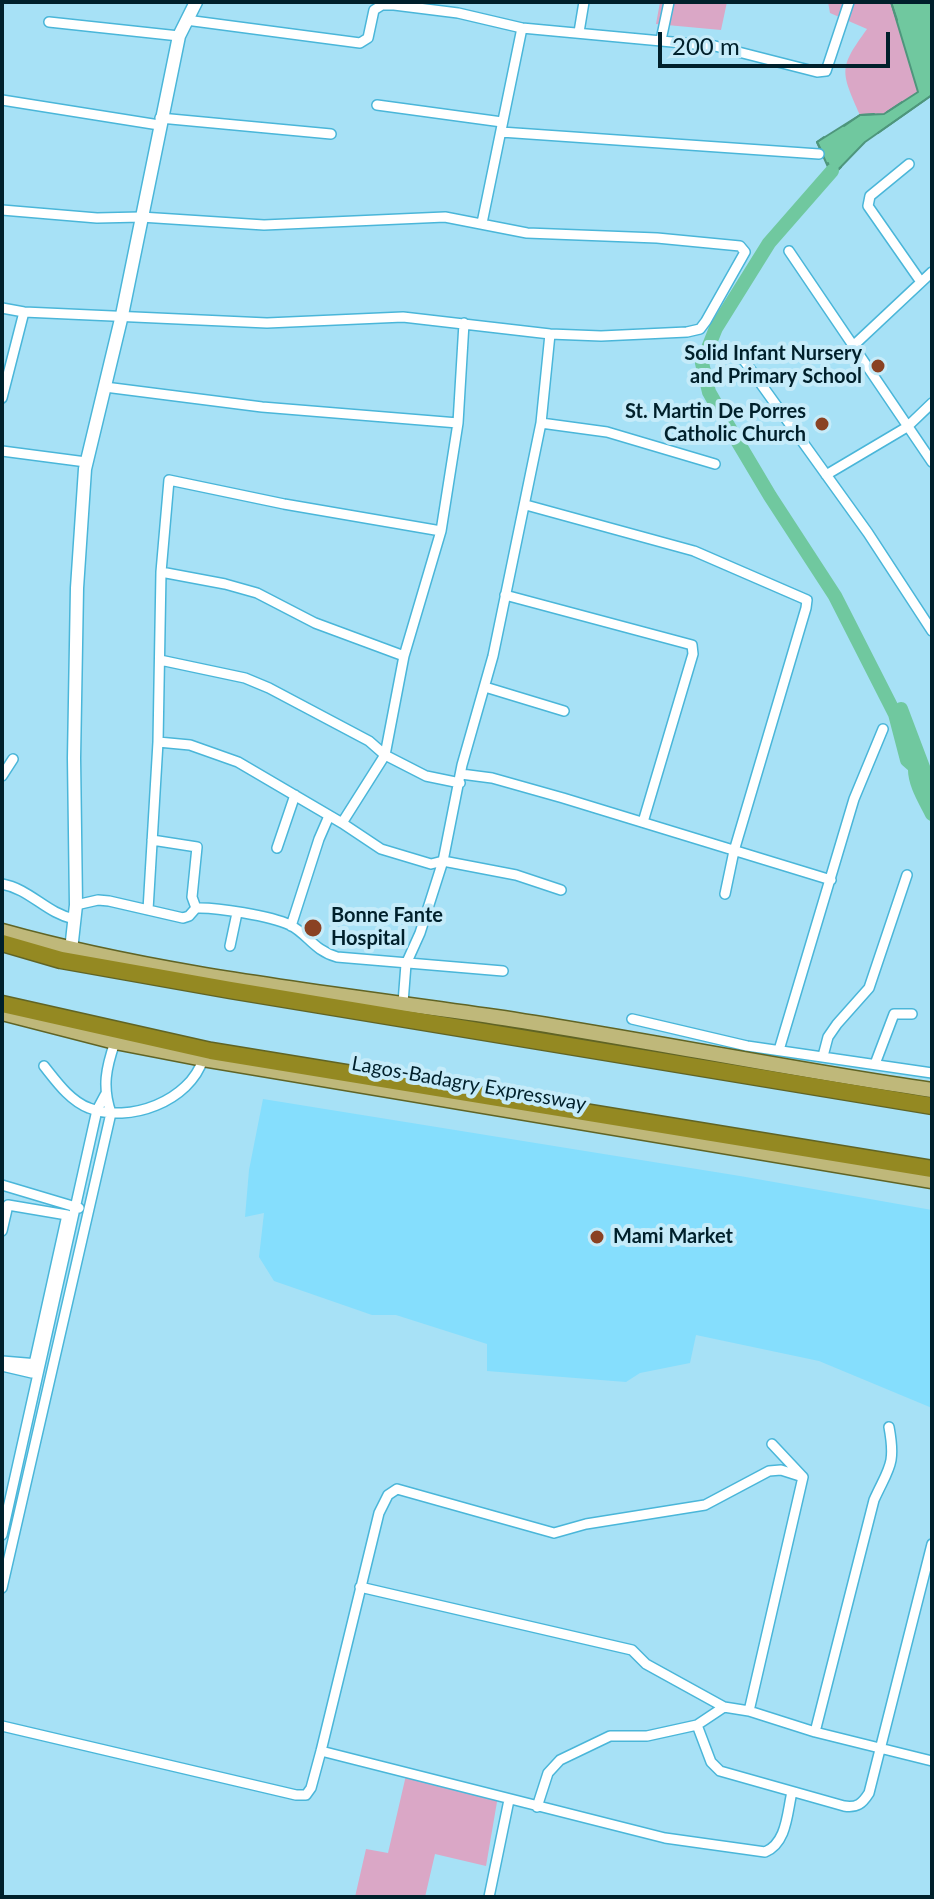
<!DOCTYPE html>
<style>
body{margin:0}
#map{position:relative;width:934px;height:1899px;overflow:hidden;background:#a7e1f6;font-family:Lato,sans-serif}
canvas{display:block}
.frame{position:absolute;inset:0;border:4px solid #00202b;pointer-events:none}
.scale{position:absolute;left:658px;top:32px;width:232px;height:36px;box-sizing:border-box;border:4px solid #00202b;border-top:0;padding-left:10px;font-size:24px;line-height:28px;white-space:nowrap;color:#00202b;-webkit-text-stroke:6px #c5ebf9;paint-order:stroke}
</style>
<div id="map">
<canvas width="934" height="1899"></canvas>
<div class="frame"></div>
<div class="scale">200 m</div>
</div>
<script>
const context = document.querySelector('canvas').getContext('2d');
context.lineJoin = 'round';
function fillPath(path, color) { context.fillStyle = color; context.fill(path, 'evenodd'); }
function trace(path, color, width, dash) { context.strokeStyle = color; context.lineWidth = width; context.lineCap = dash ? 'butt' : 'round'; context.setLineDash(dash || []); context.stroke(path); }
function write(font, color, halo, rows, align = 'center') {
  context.font = font + ' Lato,sans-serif'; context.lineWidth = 8; context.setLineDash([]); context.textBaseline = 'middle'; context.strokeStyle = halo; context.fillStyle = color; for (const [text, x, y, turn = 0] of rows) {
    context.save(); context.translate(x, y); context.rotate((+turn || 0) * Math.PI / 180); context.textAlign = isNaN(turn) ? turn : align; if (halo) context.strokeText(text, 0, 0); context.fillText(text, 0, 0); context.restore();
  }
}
fillPath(new Path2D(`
 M263,1099L740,1176L932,1210V1408L819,1361L696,1335L690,1363L640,1373L626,1382L487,1371V1344L396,1315H372L274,1281L259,1257L264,1213L245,1217L249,1170Z`), '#85defd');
fillPath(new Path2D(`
 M660,2H727L721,30L656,24Z
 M828,2H891L918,92L884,114L860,115C840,70 839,68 867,29L830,13Z
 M407,1771L498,1796L486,1866L435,1854L425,1897H355L366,1849L388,1853Z`), '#daa7c6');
const water = new Path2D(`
 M891,2H932V95L865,142L832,176L817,142L860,115L884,114L918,92Z`);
fillPath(water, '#70c89f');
trace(water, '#4e967c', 2);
trace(new Path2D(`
 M891,2L897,20
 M887,112L902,102
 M844,126L860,115L874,114
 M878,133L932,95
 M821,150L817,142L824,137
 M828,163L832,176L841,167`), '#4e967c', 2);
trace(new Path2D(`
 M832,171L769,243L716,328L702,363L709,392L726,422L770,496L835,596L895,714L907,760L915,767C914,783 925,800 932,814
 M901,709L932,791`), '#70c89f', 14);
const street = new Path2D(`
 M186,20L360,43L368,38L374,10L382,5H394L458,13L522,28L715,46L817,72L826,71L849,2
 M49,22L179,36
 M579,32L584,2
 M661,40L669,2
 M2,100L159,125
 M377,105L502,122
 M160,118L331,134
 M501,132L819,154
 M909,164L870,196L868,206L921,282
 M2,210L97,218L141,217L264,225L445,217L527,233L657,238L740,246L745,252L706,321L700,329L687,332L601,336L550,334L403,317L267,323L24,312L2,308
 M482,223L522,28
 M789,251L932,462
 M852,347L932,272
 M738,352L868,533L932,631
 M105,387L262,407L458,423
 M2,398L24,312
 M541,423L607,432L715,464
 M2,451L86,462
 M826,475L907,427L932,403
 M526,505L694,551L807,600L806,608L734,851L725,894
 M161,572L225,584L257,593L315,623L404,656
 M505,595L692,645L693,654L643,822
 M160,660L245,678L269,688L369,741L385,755L426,776L460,783
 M485,687L564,711
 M158,742L190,745L238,762L342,823L381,849L431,864L443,861L516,875L561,890
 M461,774L492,778L563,798L831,880
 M2,776L13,759
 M342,823L385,755L404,656L441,531L458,423L464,323
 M152,840L197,847L192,897L196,908
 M277,848L295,795
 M2,884C30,889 46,913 74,919
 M76,905L98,900L109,901L183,918L189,916L196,908C216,907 271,916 290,925C308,934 313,950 337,957L503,971
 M148,910L158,742L161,572L169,480L284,504L441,531
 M291,926L319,839L329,816
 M230,946L237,913
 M403,1003L406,964L420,933L443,861L462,765L493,656L541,423L550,334
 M632,1019L747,1046L932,1073
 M779,1050L854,799L883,729
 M823,1056L828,1037L837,1024L869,988L907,875
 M875,1064L894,1014H912
 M44,1066C56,1081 70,1101 89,1108C129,1124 190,1101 203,1059
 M2,1185L79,1208
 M2,1231L8,1205L67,1215L32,1373L2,1366
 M2,1361L38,1364
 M2,1535L97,1110L105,1095
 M360,1587L632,1650L646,1664L724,1707
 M2,1588L111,1113C102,1087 106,1068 115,1042
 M749,1711L803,1477L772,1444
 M697,1725L711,1762L720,1771L844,1806C857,1808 862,1804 869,1793L932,1544
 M2,1726L296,1795H306L311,1788L321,1751L379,1513L388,1495L397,1489L554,1533L586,1524L705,1505L769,1471L781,1470L803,1477
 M815,1732L874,1500C889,1467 896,1465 889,1427
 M321,1751L665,1838L765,1852C787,1843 787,1813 792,1792
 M537,1807L548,1773L560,1760L610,1736H647L697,1725L724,1707L749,1711L815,1732L932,1761
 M489,1897L509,1800`);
const secondary = new Path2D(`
 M71,950L76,905L74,758L77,588L85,469L122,315L179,36L196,2`);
const primary = new Path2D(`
 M2,931C163,976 331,993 496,1017C642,1039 786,1069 932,1090
 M2,1013L115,1042L203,1059L932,1181`);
const highway = new Path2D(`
 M2,943L61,960L230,990L932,1106
 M2,1004L211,1051L932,1169`);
trace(street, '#4ab6d9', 12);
trace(secondary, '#4ab6d9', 15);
trace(primary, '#606425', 17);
trace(highway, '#606425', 19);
trace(street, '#fff', 9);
trace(secondary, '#fff', 12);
trace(primary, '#bfb87a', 14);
trace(highway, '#948922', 16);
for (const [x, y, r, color] of [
 [878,366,8,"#8a4223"],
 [822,424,8,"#8a4223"],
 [313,928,10,"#8a4223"],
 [597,1237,8,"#8a4223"]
]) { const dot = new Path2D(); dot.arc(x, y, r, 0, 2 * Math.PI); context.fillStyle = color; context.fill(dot); trace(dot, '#c5ebf9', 3); }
write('bold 20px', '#00202b', '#c5ebf9', [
 ["Solid Infant Nursery",862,354],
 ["and Primary School",862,377],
 ["St. Martin De Porres",806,412],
 ["Catholic Church",806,435],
 ["Bonne Fante",331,916,"left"],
 ["Hospital",331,939,"left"],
 ["Mami Market",613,1237,"left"]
], 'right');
write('20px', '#00202b', '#c5ebf9', [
 ["Lagos-Badagry Expressway",469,1084,10]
]);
</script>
